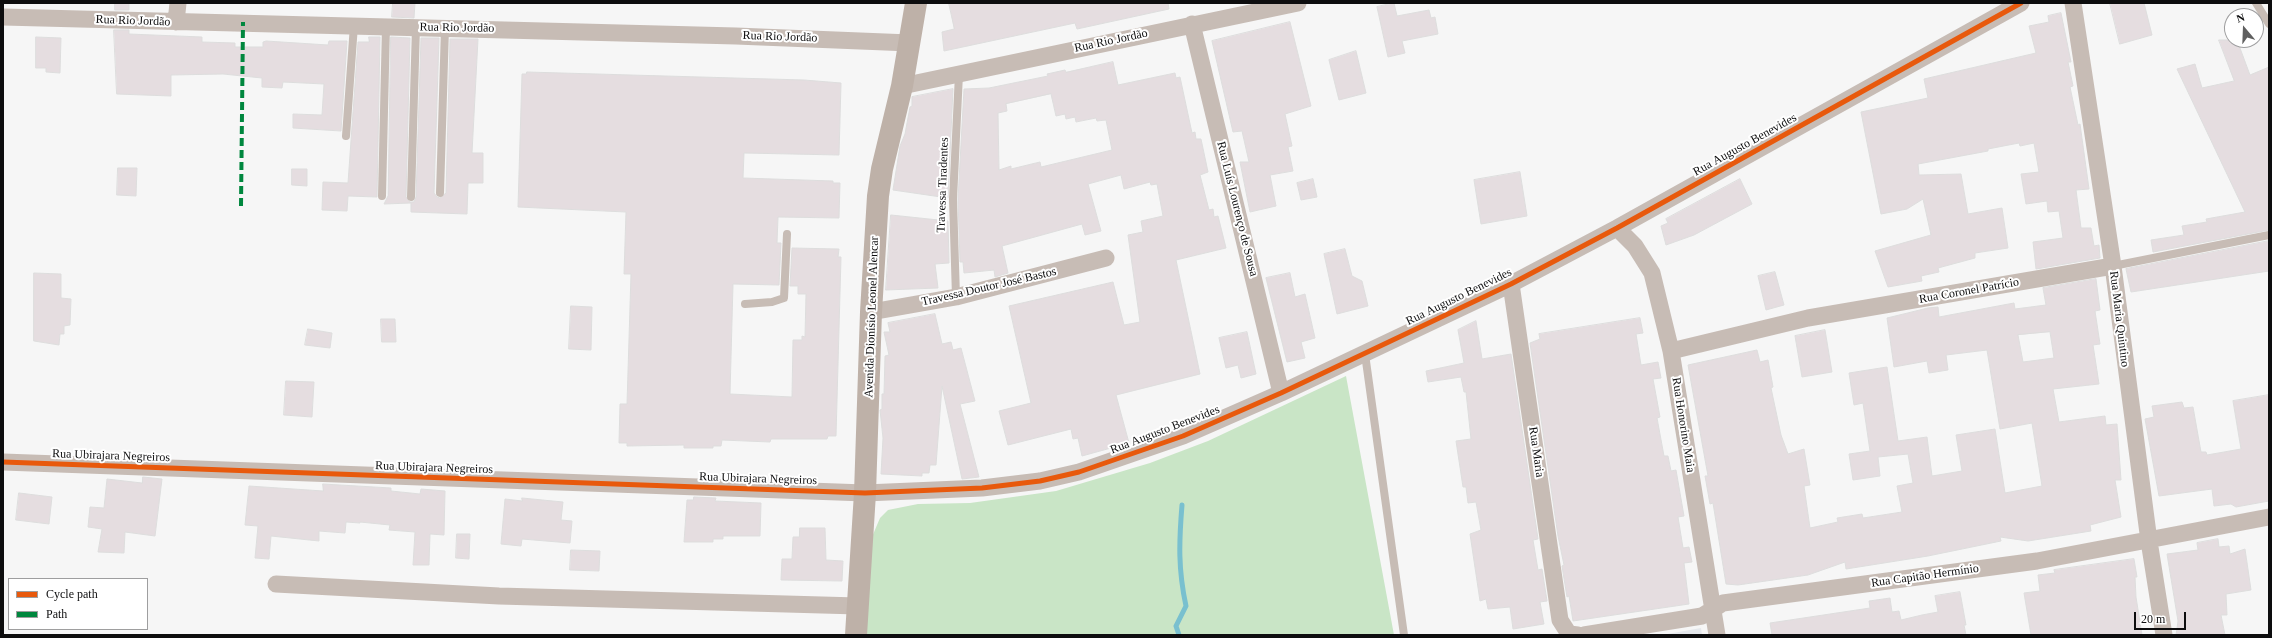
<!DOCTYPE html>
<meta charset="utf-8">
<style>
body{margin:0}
#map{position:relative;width:2272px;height:638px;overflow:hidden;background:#f6f6f6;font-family:Georgia,serif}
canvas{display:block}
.frame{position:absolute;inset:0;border:4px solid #0d0d0e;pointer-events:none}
.legend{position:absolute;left:8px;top:578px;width:140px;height:52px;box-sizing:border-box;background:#fff;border:1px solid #9e9e9f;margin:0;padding:5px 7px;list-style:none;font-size:12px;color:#0d0d0e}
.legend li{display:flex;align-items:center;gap:8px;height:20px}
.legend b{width:20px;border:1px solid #9e9e9f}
.north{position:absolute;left:2224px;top:8px;width:40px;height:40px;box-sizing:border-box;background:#fff;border:1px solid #9e9e9f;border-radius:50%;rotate:341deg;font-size:11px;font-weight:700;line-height:16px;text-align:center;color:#0d0d0e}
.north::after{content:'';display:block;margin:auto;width:14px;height:18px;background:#5f5f5f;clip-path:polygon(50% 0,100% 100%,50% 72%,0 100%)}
.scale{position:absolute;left:2134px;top:612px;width:52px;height:18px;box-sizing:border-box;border:2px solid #0d0d0e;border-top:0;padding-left:5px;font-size:12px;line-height:14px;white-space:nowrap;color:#0d0d0e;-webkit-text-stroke:3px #fff;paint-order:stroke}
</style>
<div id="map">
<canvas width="2272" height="638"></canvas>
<div class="frame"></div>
<ul class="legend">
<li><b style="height:5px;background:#e8590c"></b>Cycle path</li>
<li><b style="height:5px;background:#00873e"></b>Path</li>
</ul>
<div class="north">N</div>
<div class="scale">20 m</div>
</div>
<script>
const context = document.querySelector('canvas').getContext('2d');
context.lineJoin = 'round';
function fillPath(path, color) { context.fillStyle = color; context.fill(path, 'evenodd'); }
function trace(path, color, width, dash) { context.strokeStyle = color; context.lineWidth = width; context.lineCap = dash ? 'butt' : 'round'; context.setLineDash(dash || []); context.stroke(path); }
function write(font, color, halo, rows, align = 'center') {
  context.font = font + ' Georgia,serif'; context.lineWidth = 4; context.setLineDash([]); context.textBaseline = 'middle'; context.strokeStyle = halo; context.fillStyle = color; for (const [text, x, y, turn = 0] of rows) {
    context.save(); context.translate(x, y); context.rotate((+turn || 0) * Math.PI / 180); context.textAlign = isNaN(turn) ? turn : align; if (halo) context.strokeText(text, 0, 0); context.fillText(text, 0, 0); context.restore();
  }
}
fillPath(new Path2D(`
 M1701,628L1702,635H1662Z`), '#e5e8ec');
fillPath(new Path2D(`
 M1346,376L1394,635H864L869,544L880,518L888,510L918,504L970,503L1056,491L1150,463L1208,441Z`), '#c9e5c6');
trace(new Path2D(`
 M1179,635L1176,626L1186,606C1178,569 1179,542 1182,505`), '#79c0cf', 5);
const building = new Path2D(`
 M115,3H129V10H115Z
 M393,3H415L414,18L392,17Z
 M949,3H1168L1169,9L1077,29L1075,23L944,51L942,32L954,29Z
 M1394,3L1397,16L1429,10L1431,18L1435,17L1438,34L1402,41L1405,53L1388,57L1377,7Z
 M2110,3H2144L2152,35L2120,44Z
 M2061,13L2071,62H2068L2073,86L2070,87L2078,125L2080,124L2089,189L2076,190L2081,228H2091L2094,246L2099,245L2100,258L2036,269L2033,242L2063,238L2059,211L2048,212L2047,201L2026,204L2021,174L2039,172L2034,143L2020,146L2019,143L1988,149V151L1918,164L1919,175L1961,174L1968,214L2002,208L2008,248L1975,253V258L1938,268L1939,272L1921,276L1922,281L1888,287L1875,251L1931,235L1923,199L1907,209L1881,214L1861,112L1928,98L1924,79L2036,53L2029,26L2049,22L2048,16Z
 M1290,22L1311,106L1285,114L1292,146L1288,147L1293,171L1270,175L1276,206L1250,212L1240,162H1249L1242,131L1233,132L1212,41Z
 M114,30H129V34L202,37V42L235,43V47H263V42L266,41L328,45L329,41H347L341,131L293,128V114L322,115L324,84L283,82L282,88L262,87V78L223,74L171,75V96L117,94Z
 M36,37L61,38L60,73L46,72V68H36Z
 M369,37H380L377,197L348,196L347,211L322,210L323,182L348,183L358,42H369Z
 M391,37L410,38L406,197L410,202H414L416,197L421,38H439L434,193L437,197L440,198L446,193L450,39H478L472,153H483V183H468L467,214L411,212V203L384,204L388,196Z
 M2219,40H2237L2250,75L2269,67V230L2153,252L2151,240L2184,235L2182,226L2207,222L2206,219L2245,212L2177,69L2195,64L2202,88L2234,81Z
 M1356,51L1366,93L1339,100L1329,60Z
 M1113,62L1118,85L1175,73L1176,78L1180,77L1192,133L1195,132L1196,139H1201L1208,172L1200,175L1209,210L1213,209L1214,217L1218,216L1226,248L1176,260L1200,374L1116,395L1129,443L1082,456L1078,438L1073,439L1071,429L1008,445L999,411L1031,403L1009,306L1113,282L1124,325L1140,322L1128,235L1143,232L1141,221L1163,216L1157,184L1151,185L1150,182L1124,189L1121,175L1088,184L1101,231L1085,235L1082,224L1002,246L1008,273L995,277L994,270L964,273L963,262H960L958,199L964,89L989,88L1048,76L1047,74L1065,70L1066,72ZM1051,94L1056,116L1065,114L1066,119L1075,117L1076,122L1096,118L1097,121L1106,120L1112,150L1041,167L1040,162L1011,169V166L999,170L998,113L1007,111L1006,104Z
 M527,72L804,80L841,83L839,155L744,153L743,178L833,181V183H840L839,218L778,217L777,243H781L779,285L733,284L730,394L792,397L793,340H802V336L805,337L806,294H798V286H790L792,248L839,249L838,257H841L836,436H828L827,439H771L770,442L722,440L721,446H713V448H684V445L627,446V443H619L620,404H627L631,274H624L626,212L518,207L522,74H526Z
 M953,89L948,198L893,190L900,146L905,134L910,107L912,106V97Z
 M118,168H137L136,196L117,195Z
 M292,169H307V186L292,185Z
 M1520,172L1527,216L1481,224L1474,180Z
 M1313,179L1317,197L1301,200L1297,183Z
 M1740,179L1752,204L1694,235L1666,245L1661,226L1668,223L1666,219Z
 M891,215L948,221L949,263L935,264L938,288L886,290Z
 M2269,241V271L2131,292L2126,269Z
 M1345,249L1352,276L1362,281L1368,306L1337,314L1324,254Z
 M1775,272L1784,305L1766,310L1758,276Z
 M34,273L61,274V298L71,299L70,325L64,326V334H60L59,345L34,341Z
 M1290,273L1295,297L1305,294L1315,338L1301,342L1305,358L1287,362L1266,278Z
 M2096,279L2100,310L2095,311L2100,344L2093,345L2099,384L2053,389L2059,422L2105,416L2106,425L2117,424L2121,480H2115L2121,517L2090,525L2091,531L2028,541L2000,537L2001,541L1928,556L1846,569L1845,562L1808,575L1738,585L1726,584L1713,503L1710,504L1705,476H1708L1688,365L1757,350L1760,362L1768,360L1773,387L1771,388L1781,435L1788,454L1804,449L1810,485L1804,486L1810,528L1838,522L1837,518L1862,514L1863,518L1902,512L1897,486L1913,483L1908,454L1878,457L1880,476L1853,480L1849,454L1870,451L1863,403L1854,405L1849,373L1887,367L1898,441L1927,437L1932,476L1962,471L1956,435L1995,429L2005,493L2042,486L2032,423L2000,429L1987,350L1946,355L1948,370L1929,373L1927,361L1894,367L1887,318L1928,308L1938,307L1939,317L2014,303L2015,309L2046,305L2043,288ZM2050,332L2054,358L2023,362L2018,335Z
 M571,306L592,307L591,350L569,349Z
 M935,314L942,344L951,342L953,350L961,348L975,401L960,404L979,477L962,479L942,386L936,465H930L929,473H922V476L881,474L883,438L880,410L882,409V394H884L885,356L889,355L884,332H890L888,323Z
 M1640,318L1643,333L1636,334L1641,365L1658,362L1661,378L1653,379L1660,417L1657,418L1664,456H1668L1671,471L1676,470L1684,516L1678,517L1683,548L1689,547L1692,562L1684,563L1689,604L1573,621L1569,596L1567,597L1562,566L1564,565L1558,536L1530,343L1540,339L1539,334Z
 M381,319H395L396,342H382Z
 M1476,321L1482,359L1511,354L1538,539L1533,540L1538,570L1542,569L1547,601L1540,602L1544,624L1513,629L1510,607L1488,609L1486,599L1480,601L1470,534L1481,530L1476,502L1468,503L1466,487H1463L1456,441L1471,439L1466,392H1464L1461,377L1428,382L1426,371L1464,363L1458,330Z
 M308,329L332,333L330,348L305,345Z
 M1825,330L1832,372L1802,377L1795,336Z
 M1247,332L1256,374L1241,378L1238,365L1226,368L1219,338Z
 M286,381L314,382L312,417L284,415Z
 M2269,395V501L2236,507L2231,504L2214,506L2212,489L2159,496L2145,419L2154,417L2152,406L2182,402L2184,408L2193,407L2201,452H2206L2207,455L2241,449L2233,401Z
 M143,477L162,479L155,536L125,532L124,553L98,552L102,529L88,527L90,507L104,508L107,479L142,483Z
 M323,484L391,488V491L420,494L421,489L445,491L444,535L430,534L429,565H413L415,532L389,530L390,525L360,522V523L346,522L345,533L319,531V541L271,536L269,559L255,558L258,526L245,525L249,486L323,491Z
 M19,493L52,497L49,524L16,520Z
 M694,497L716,498L715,501L761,503L760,536H723V539H713V542H684L687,500H693Z
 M522,498L563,502L561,520L572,521L570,543L522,539L521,546L501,544L505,499L522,501Z
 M800,528H825L826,560L843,561L842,581L781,580L782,559H792L793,537H799Z
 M457,534H470L469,559L456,558Z
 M2218,539L2219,547L2229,546L2230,554L2245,549L2251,590L2226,594L2227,615H2221L2225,635H2176L2178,621L2167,554L2198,550L2197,543Z
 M571,550L600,551L599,571L570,570Z
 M2134,559L2137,577H2135L2136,597L2142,635H2031L2024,593L2040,591L2038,575L2055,573L2054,570Z
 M1960,592L1966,625H1964L1966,635H1772L1770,623L1870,608L1869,601L1890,598L1892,612L1899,611L1901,620L1922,615L1938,612L1935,596Z`);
fillPath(building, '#e5dde0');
trace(building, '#ddd', 1);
trace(new Path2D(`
 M2256,3L2269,24
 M346,136L354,25
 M440,193L445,28
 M382,196L386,26
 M411,197L416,27
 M2113,266L2269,235
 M956,297L953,199L959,74
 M745,304L772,302L784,298L787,234
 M1365,354L1404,635`), '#c7bcb5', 8);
trace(new Path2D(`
 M2073,3L2113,266L2149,541L2164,635
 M3,17L736,36L910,43
 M176,22L178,3
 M1192,24L1281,393
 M902,86L1298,3
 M1617,228L1635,246L1652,273L1671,351L1717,635
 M1511,284L1560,620L1569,634L1578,635
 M871,312L956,297L1106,258
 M1671,351L1808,318L2113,266
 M3,462L865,493L982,488L1040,481L1079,472L1183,436L1281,393L1511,284L1617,228L2021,3
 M276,584L499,596L858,606
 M1584,635L1702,616L1723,603L2037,561L2269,517`), '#c7bcb5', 17);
trace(new Path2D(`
 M856,635L865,493L871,312L878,196L882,169L902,86L916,3`), '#beb1a8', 22);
trace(new Path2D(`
 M241,206L243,22`), '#00873e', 4, [8, 4]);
trace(new Path2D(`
 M3,462L865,493L982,488L1040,481L1079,472L1183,436L1281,393L1511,284L1617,228L2021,3`), '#e8590c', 5);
write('12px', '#0d0d0e', '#fff', [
 ["Rua Rio Jordão",133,21,2],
 ["Rua Rio Jordão",457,28,1],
 ["Rua Rio Jordão",780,37,2],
 ["Rua Rio Jordão",1111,41,-12],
 ["Rua Augusto Benevides",1745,145,-29],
 ["Travessa Tiradentes",943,185,-88],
 ["Rua Luís Lourenço de Sousa",1237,209,76],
 ["Travessa Doutor José Bastos",989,287,-13],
 ["Rua Coronel Patrício",1969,291,-10],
 ["Rua Augusto Benevides",1459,297,-26],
 ["Avenida Dionísio Leonel Alencar",872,317,-88],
 ["Rua Maria Quintino",2119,319,83],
 ["Rua Honorino Maia",1683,425,81],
 ["Rua Augusto Benevides",1165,430,-21],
 ["Rua Maria",1536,452,82],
 ["Rua Ubirajara Negreiros",111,456,2],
 ["Rua Ubirajara Negreiros",434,468,2],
 ["Rua Ubirajara Negreiros",758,479,2],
 ["Rua Capitão Hermínio",1925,576,-8]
]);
</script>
